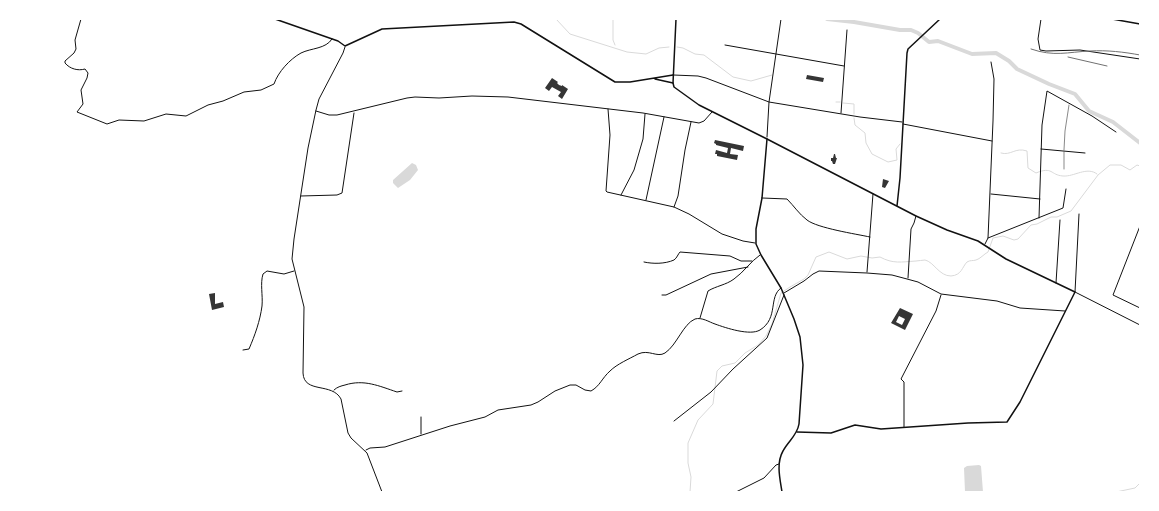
<!DOCTYPE html>
<style>
body{margin:0}
#map{position:relative;width:1159px;height:511px;overflow:hidden;background:#fff;font-family:"Alegreya Sans",sans-serif}
canvas{display:block}
.frame{position:absolute;inset:0;border:20px solid #fff;pointer-events:none}
</style>
<div id="map">
<canvas width="1159" height="511"></canvas>
<div class="frame"></div>
</div>
<script>
const context = document.querySelector('canvas').getContext('2d');
context.lineJoin = 'round';
function fillPath(path, color) { context.fillStyle = color; context.fill(path, 'evenodd'); }
function trace(path, color, width, dash) { context.strokeStyle = color; context.lineWidth = width; context.lineCap = dash ? 'butt' : 'round'; context.setLineDash(dash || []); context.stroke(path); }
fillPath(new Path2D(`
 M412,163L416,165L418,170L410,180L398,188L393,183V180Z
 M967,466L979,465L981,466L983,492H965L964,468Z`), '#d9d9d9');
trace(new Path2D(`
 M556,19L570,34L627,52L646,54L659,48L669,47
 M613,19V40L615,45
 M677,47L683,48L695,54L704,55L733,77L751,81L772,75
 M836,102H840
 M843,103L854,104V114
 M854,118L855,125L865,133L866,143L872,154L888,162L897,160L896,149L900,144
 M1001,153C1011,156 1015,147 1027,151L1028,168L1036,173C1053,166 1050,175 1063,176C1074,177 1087,166 1097,174
 M690,492L691,477L688,463V443L698,420L713,404L717,371L722,366L735,363L745,353L758,345L766,336L772,324L781,293L790,287L804,279L808,275L816,257L829,252L847,259L861,256L872,258L880,257C893,264 901,262 916,261C919,261 922,260 925,260C934,262 939,276 951,276C962,275 962,267 967,262C970,260 973,261 976,260C980,259 984,254 988,252L993,238L1003,236L1014,240L1018,239L1031,225L1037,224L1051,217H1057L1071,211L1098,175L1110,165H1121L1130,170L1137,165L1140,166
 M1116,492L1135,488L1140,483`), '#d9d9d9', 1);
trace(new Path2D(`
 M827,19L854,22L900,30H911L918,33L929,42L938,41L972,54L996,53L1009,61L1017,69L1049,84L1075,94L1089,111L1113,122L1140,143`), '#d9d9d9', 4);
fillPath(new Path2D(`
 M807,75L824,78L823,82L806,79Z
 M552,78L558,82L557,83L559,85L562,86V85L568,89L562,99L558,96L561,92L552,87L549,91L545,88Z
 M715,140L744,146L743,151L731,148L730,154L738,155L737,160L717,156V154H715L716,150L727,153L728,148L716,145V144L714,143Z
 M834,154H835L836,158H837L835,164H833L832,161H831V158H833Z
 M883,179L889,181L885,188L882,187Z
 M215,293V304L223,302L224,307L212,310L209,294Z
 M900,308L913,314L905,330L891,323ZM899,316L905,319L902,325L896,322Z`), '#353535');
trace(new Path2D(`
 M1064,150L1065,131L1069,105
 M1064,169V152`), '#111', 0.5);
trace(new Path2D(`
 M81,19L75,40L76,49L74,53L65,61V63C70,69 78,71 85,69L88,73L87,78L81,90L83,104L77,112L107,124L119,120L144,121L166,114L186,116L208,105L223,101L244,92L261,90L274,84C278,72 290,59 301,53C311,48 326,49 332,39
 M1041,19L1038,39L1040,50L1046,51L1080,50L1140,59
 M725,45L844,66
 M345,47L343,53L319,99L316,110L308,148L294,239L292,259L304,307L303,373C304,394 332,382 341,399L348,433L351,438L367,453L382,492
 M673,75L698,76L706,78L769,102L860,117L902,122
 M608,109L610,135L606,191L607,192L674,207L689,214L722,234L743,241L755,243
 M316,111L329,115H337L407,98L415,97L439,98L472,96L508,97L643,113L699,123L704,121L712,112
 M841,113L847,30
 M903,124L992,141
 M767,137L769,102L781,19
 M1041,149L1085,153
 M991,194L1040,199
 M621,195L634,170L643,139L645,114
 M301,196L337,195L342,193L354,113
 M762,198L787,199C794,206 799,214 807,220C817,228 856,234 870,237
 M646,200L664,117
 M674,207L678,196L685,150L691,122
 M1079,214L1075,292L1140,325
 M1039,218L1042,125L1047,91L1092,116L1116,132
 M1140,226L1113,295L1140,308
 M988,238L1063,208L1066,189
 M985,244L988,238L993,121L994,79L991,62
 M644,262C653,264 665,264 674,260C677,258 678,254 680,252L730,256L741,261H752
 M867,272L873,194
 M908,278L911,229L914,223L916,216
 M1056,283L1060,220
 M784,293L804,281L813,274L819,271L867,273L892,275L907,279L918,282L941,294L997,301L1020,308L1065,311
 M662,295H666L711,274L748,267
 M700,318L708,291C716,286 726,285 734,279C744,272 750,262 760,255
 M243,350L249,349C255,335 260,321 262,306C263,295 260,284 263,274L267,271L284,274L294,271
 M334,390C337,387 341,386 345,385C364,379 379,386 397,392L402,391
 M421,417V434
 M674,421L711,392L733,369L767,338L784,295
 M904,427V382L901,379L936,311L941,295
 M366,450L370,448L385,447L450,426L485,417L498,410L531,405L538,402L555,391L570,385H576L585,390L591,391C600,386 602,378 610,371C617,364 629,359 638,354C649,349 657,358 665,353C677,345 683,324 695,319C702,317 709,322 715,324C726,328 750,336 760,330C779,318 768,297 781,288
 M736,492L764,478L776,465L779,464`), '#111', 1);
trace(new Path2D(`
 M275,19L338,41L345,46L382,29L514,22L521,24L615,82H630L673,75
 M1112,19L1140,24
 M655,79L673,83
 M767,139L916,216L947,230L978,241L1006,259L1075,292L1020,402L1007,422L968,423L881,429L855,425L831,433L797,432
 M897,206L900,178L907,53L908,49L940,19`), '#111', 1.5);
trace(new Path2D(`
 M676,19L673,83L674,87L699,105L767,139L762,198L756,229V244L761,255L781,288L794,319L800,337L803,365L799,424C797,436 788,441 783,451C776,463 780,479 782,492`), '#111', 1.5);
trace(new Path2D(`
 M1031,49C1054,57 1068,52 1090,51C1107,50 1124,52 1140,55
 M1068,57L1107,66`), '#707070', 1);
</script>
